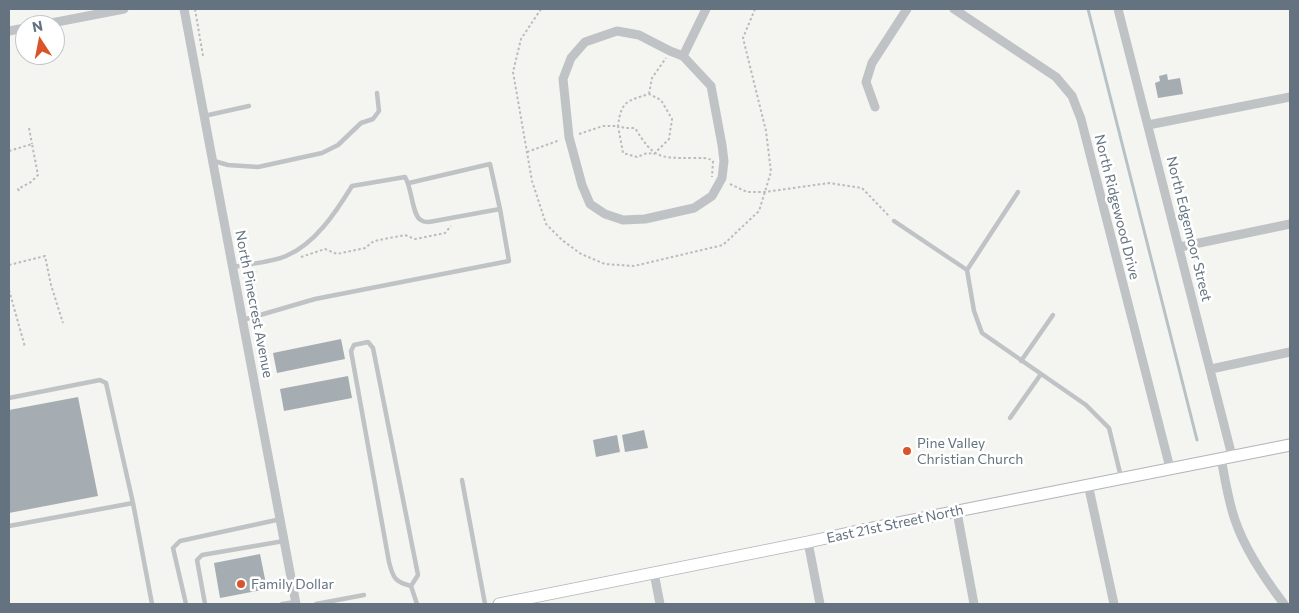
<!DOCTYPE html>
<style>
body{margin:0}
#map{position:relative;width:1299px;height:613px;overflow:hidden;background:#f4f4f0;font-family:Commissioner,sans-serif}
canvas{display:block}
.frame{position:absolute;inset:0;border:10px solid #64737f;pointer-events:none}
.north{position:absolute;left:15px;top:15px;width:50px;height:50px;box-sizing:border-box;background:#fff;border:1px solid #c1c7cc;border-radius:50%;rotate:349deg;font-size:14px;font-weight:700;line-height:20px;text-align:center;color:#64737f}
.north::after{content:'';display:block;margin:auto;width:18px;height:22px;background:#d9542b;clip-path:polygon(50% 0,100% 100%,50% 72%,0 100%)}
</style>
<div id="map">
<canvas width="1299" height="613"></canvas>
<div class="frame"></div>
<div class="north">N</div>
</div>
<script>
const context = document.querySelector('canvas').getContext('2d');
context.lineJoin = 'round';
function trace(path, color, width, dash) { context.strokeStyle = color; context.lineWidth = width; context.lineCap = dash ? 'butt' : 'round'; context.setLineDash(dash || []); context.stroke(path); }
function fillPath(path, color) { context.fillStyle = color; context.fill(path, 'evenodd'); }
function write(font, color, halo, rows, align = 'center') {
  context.font = font + ' Commissioner,sans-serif'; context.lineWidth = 5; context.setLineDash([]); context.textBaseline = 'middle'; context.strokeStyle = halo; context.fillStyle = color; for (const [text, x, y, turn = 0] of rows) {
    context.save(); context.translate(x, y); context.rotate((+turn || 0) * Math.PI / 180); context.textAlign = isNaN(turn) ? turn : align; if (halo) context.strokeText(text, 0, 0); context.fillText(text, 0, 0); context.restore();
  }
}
trace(new Path2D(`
 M1088,9L1197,440`), '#b7c2c6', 3);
fillPath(new Path2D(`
 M1167,74L1168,80L1180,78L1183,94L1158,98L1155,83L1160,81L1159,76Z
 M341,339L345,359L277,373L273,353Z
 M348,376L352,398L284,411L280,389Z
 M78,397L98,496L9,513V410Z
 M644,430L648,448L625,452L622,435Z
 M617,435L620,452L596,457L593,440Z
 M260,554L267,589L220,598L214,563Z`), '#a6adb2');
const secondary = new Path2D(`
 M499,604L808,542L867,529L1290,445`);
trace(secondary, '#b2b6ba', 13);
trace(new Path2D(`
 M195,9L203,56
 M541,9L521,39L513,72L532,181L546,224L562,240L581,254L605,264L634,266L723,245L759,211L771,172L766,131L743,38L755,9
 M649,94L652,78L666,58
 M29,128L32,144
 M579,134L603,126H618L623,153L637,157L647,153L654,154L669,139L672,119L661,100L649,94C627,101 621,101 618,126L625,128H635C654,159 659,158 694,158C701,158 707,157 713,161L712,177
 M9,151L32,144L38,175L31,182L18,189L20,192
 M527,152L560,140
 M730,184L747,192H765L829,183L862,188L890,217
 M301,257L325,249L337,254L365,248L374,241L405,235L415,239L445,233L451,226
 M9,265L45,256L51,285L63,323
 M245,285L256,271
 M9,290L25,347`), '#b9bbbd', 2, [2.5, 2.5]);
trace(new Path2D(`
 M204,116L249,106
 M214,161L228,165L258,167L322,153L338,145L361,123L373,119L379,111L377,93
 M409,183L490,164L500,209
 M894,221L967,270L974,311L982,333L1086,405L1109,428L1121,477
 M233,267C248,264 273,262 286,256C315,244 336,212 352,186L405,177C412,187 412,216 421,220C423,222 426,222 429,222L500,209L509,261L315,299L243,320
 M967,270L1018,192
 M1021,361L1053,315
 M9,398L100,380L106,383L133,503L9,526
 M1010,418L1041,374
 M462,480L485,604
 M133,503L152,604
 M411,586C395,582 393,578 389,562L351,351L354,345L368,342L373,348L418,575L411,586L417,604
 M186,604L173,548L180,541L281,519
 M205,604L197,560L202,555L284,541
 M282,604L295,602
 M316,604L364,595`), '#bfc3c6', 4.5);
trace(new Path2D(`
 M184,9L296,604
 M954,9L1056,77L1072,96L1081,119L1170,468
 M1118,9L1232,456
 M41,25L124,9
 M9,31L25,28
 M617,31L639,35L670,51L683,56L711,86L722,145L724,161L722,178L712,196L694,208L645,219L623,220L605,214L590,204L582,185L569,137L563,79L571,58L585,42Z
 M683,56L706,9
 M875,107L866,82L872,63L907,9
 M1148,125L1290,97
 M1180,247L1290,224
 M1211,369L1290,352
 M1221,458C1225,479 1228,500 1235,520C1245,550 1265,579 1284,604
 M1088,484L1114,604
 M957,512L974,604
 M808,542L820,604
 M654,573L660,604`), '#bfc3c6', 9);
trace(secondary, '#fff', 11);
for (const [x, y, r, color] of [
 [907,451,5,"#d9542b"],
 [241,584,5,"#d9542b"]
]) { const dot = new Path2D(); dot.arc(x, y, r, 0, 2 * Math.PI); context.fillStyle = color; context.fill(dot); trace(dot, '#fff', 2); }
write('14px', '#64737f', '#fff', [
 ["North Ridgewood Drive",1117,207,76],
 ["North Edgemoor Street",1189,229,76],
 ["North Pinecrest Avenue",254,304,79],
 ["East 21st Street North",895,524,-12]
]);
write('14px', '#64737f', '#fff', [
 ["Pine Valley",917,443],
 ["Christian Church",917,459],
 ["Family Dollar",251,584]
], 'left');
</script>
